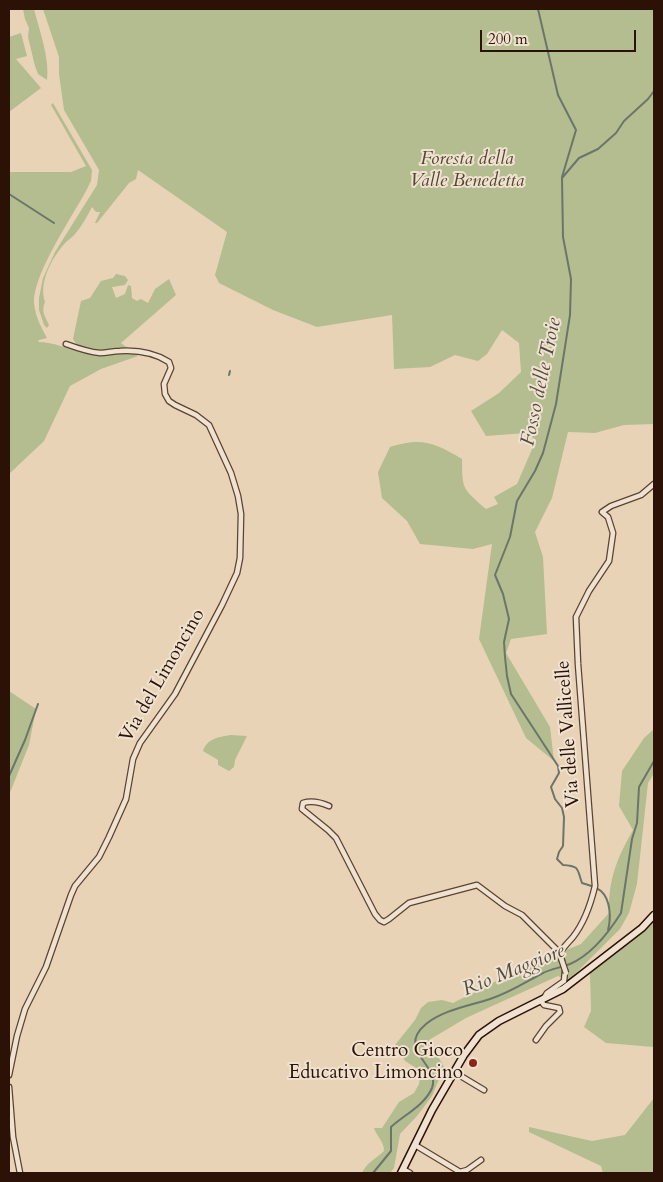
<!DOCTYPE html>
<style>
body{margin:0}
#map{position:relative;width:663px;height:1182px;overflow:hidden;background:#e8d3b7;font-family:Cardo,serif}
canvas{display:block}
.frame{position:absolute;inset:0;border:10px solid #2c1106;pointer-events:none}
.scale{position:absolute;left:480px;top:30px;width:156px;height:22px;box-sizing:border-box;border:2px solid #2c1106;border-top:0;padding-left:6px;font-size:15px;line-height:18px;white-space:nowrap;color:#2c1106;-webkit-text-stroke:4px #f0e2d0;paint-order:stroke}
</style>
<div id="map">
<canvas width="663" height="1182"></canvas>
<div class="frame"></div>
<div class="scale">200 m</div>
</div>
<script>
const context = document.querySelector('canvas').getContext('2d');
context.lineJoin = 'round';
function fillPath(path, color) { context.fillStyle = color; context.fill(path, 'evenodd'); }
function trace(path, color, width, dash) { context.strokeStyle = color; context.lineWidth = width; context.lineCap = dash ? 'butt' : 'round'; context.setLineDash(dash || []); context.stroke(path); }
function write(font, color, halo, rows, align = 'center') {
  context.font = font + ' Cardo,serif'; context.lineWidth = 4; context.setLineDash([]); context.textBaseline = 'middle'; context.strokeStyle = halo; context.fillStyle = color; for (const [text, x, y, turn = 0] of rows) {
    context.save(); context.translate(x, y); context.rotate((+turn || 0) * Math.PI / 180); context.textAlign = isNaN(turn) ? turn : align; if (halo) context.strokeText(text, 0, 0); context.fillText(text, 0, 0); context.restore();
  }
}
fillPath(new Path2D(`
 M23,9H34C39,29 50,59 47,80L38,74L35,66L28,37L29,28L25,19Z
 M43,9H654V424L624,425L595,433L568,432L552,498L535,532L543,557L547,634L511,639L506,653L550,727L554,761L526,738L479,639L492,544L473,549L420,544L407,521L382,498L378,472L390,447C423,437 434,443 462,459C462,490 463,489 486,509L498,504L494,497L517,484L536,440L526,433L486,436L471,411L499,393L521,372L519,343L502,330L487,354L478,361L455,355L430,367L394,369L392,315L317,327L273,310L219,283L215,275L227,232L138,170L136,179L129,183L97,223H95L100,212H96L92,207C87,216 82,226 75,234C73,237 69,239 66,242C53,256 38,282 45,302C41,311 45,317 49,325L47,328L44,325L39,310V298L43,278L55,252L97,185L99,170L64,110L59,74V57Z
 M21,33L27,56L16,59L41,88L9,112V37Z
 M53,103L92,170L91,181L86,191C70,220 38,267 34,298C33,312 41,327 47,338L39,340L38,342C53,342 68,349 83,352L84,348L77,345L73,339L81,301L90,298L101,281L113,278L116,274L125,276L128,280L125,285L112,287L116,298L125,294L128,285L131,286L132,298L137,301L141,299L148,303L155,289L169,279L176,295L121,343L138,356L101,369L70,386L44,441L9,474V172H71L86,166L51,105Z
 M9,691L36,709L29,745L9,795Z
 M654,729V773L648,783L637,884L629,913L620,929L568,981L558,976L466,1018L429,1040L444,1067L432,1096L417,1116L400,1134L394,1168L390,1173H362C367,1162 376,1159 384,1151C384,1141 377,1137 374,1128H382L399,1102L414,1093L419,1084L421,1071L405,1061L395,1045L415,1020L421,1008L428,1002L442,1000L453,1003L524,967L581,944L609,913C608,880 617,858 633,830L619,806L622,771L644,738Z
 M230,735L247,736L235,760L234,767L229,771L218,765V760L203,751C207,739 218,737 230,735Z
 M654,918V1047L606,1043L584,1027L591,1011L590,973Z
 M654,1098V1173H603L601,1166L529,1132V1127L592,1141L625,1135Z`), '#b3bd90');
trace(new Path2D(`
 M538,9L558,95L576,130L562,177
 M9,194L54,223
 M229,375L230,371
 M9,776L25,740L38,704
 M608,930C611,919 611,900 601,891C596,887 588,885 582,883C577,869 580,866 563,865L557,859L559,852L563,846L564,817L562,808L555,799L551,787L559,773L558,766L511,694L507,676L505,657L504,642L509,619L503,594L495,575L510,537L517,501L535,471L543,453L556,404L570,315L571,279L563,237L562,178L579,158L598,149L616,133L624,121L648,99L654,91
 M373,1173L391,1151V1127C404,1115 425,1105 432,1088C441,1065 395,1050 426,1024C443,1010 469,1006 490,999C509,993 524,983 541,974C550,969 560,968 570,964C591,955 609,932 621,913L632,839L637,823L639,787L654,761`), '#6c756a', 2);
const street = new Path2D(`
 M329,806C320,802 312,800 303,803L302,809L328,830L336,838L375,914L380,920L384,922L389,919L409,903L477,885L505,906L522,915L560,953
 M562,961L560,953C564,946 568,943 573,937C584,923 591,903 595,886L578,664L576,617L589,591L609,561L613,533L608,517L602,512L611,506L641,495L654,484
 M544,998L547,993L564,981L565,971
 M536,1040L546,1026L560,1012L559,1008L544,1005L541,1001
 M454,1072L484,1090
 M9,1075L17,1036L25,1009L46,967L71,895L75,886L99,857L109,837L126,799L133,759L140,743L175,694L222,605L237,573L240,558L241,514L238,496L231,473L209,425L196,415L175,405L169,401L165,394L164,384L171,368L169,362C155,353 137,350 120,351C113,351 107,353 100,353C88,352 77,348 66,344
 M9,1087L13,1137L20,1173
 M415,1145L460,1172L467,1170L481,1160
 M403,1169L410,1173`);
const secondary = new Path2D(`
 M401,1173L432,1110L464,1055L479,1035L499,1021L563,989L642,928L654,915`);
trace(street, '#5b4232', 7);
trace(secondary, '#2c1106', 9);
trace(street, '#f0e2d0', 4.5);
trace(secondary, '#f0e2d0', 6);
const streetBridge = new Path2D(`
 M561,958L566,973`);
trace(streetBridge, '#5b4232', 7, []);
trace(streetBridge, '#f0e2d0', 4.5);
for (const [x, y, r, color] of [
 [473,1063,5,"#8f2418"]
]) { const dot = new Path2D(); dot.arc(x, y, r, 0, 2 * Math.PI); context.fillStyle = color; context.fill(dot); trace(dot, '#f0e2d0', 2); }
write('italic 19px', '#54452f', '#f0e2d0', [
 ["Foresta della",467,160],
 ["Valle Benedetta",467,182]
]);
write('19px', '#2c1106', '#f0e2d0', [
 ["Via del Limoncino",163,676,-60],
 ["Via delle Vallicelle",569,734,-94]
]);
write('19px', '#2c1106', '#f0e2d0', [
 ["Centro Gioco",463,1052],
 ["Educativo Limoncino",463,1074]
], 'right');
write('italic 20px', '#514b40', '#f0e2d0', [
 ["Fosso delle Troie",542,382,-78],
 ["Rio Maggiore",514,971,-22]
]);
</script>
